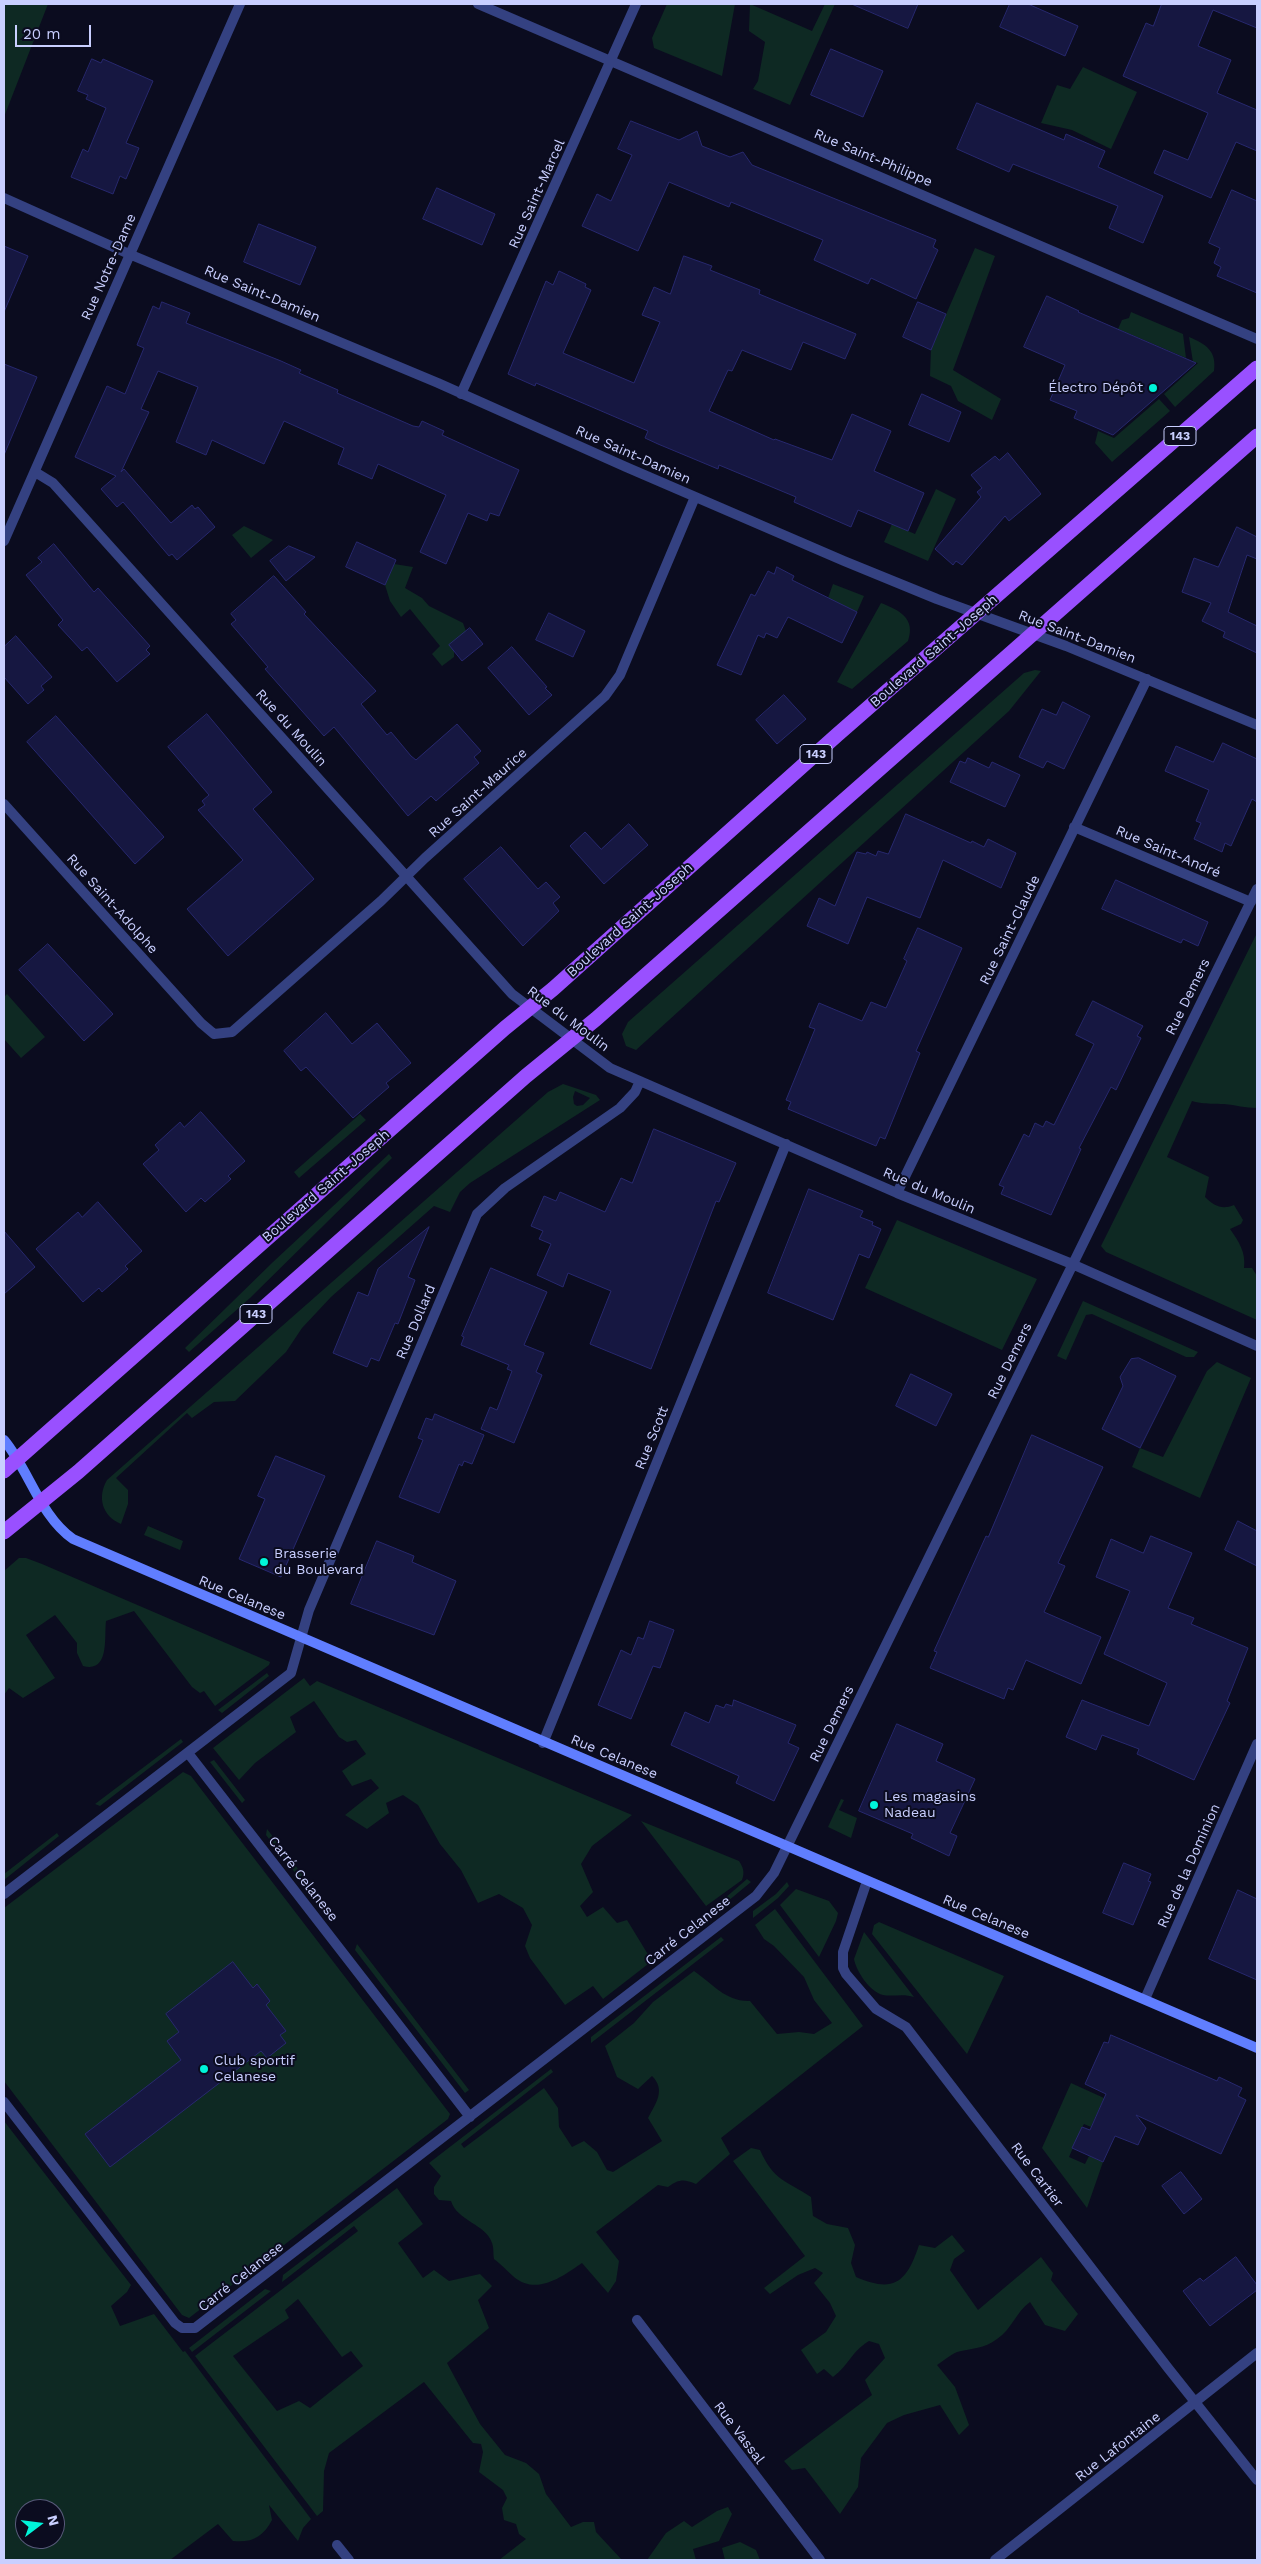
<!DOCTYPE html>
<meta charset="utf-8">
<style>
body{margin:0}
#map{position:relative;width:1261px;height:2564px;overflow:hidden;background:#0b0c1f;font-family:"Work Sans",sans-serif}
canvas{display:block}
.frame{position:absolute;inset:0;border:5px solid #c9cfff;pointer-events:none}
.north{position:absolute;left:15px;top:2499px;width:50px;height:50px;box-sizing:border-box;background:#0b0c1f;border:1px solid #575a79;border-radius:50%;rotate:75deg;font-size:14px;font-weight:700;line-height:20px;text-align:center;color:#c9cfff}
.north::after{content:'';display:block;margin:auto;width:18px;height:22px;background:#00f4d9;clip-path:polygon(50% 0,100% 100%,50% 72%,0 100%)}
.scale{position:absolute;left:15px;top:25px;width:76px;height:22px;box-sizing:border-box;border:2px solid #c9cfff;border-top:0;padding-left:6px;font-size:15px;line-height:18px;white-space:nowrap;color:#c9cfff;-webkit-text-stroke:4px #0b0c1f;paint-order:stroke}
</style>
<div id="map">
<canvas width="1261" height="2564"></canvas>
<div class="frame"></div>
<div class="north">N</div>
<div class="scale">20 m</div>
</div>
<script>
const context = document.querySelector('canvas').getContext('2d');
context.lineJoin = 'round';
function fillPath(path, color) { context.fillStyle = color; context.fill(path, 'evenodd'); }
function trace(path, color, width, dash) { context.strokeStyle = color; context.lineWidth = width; context.lineCap = dash ? 'butt' : 'round'; context.setLineDash(dash || []); context.stroke(path); }
function write(font, color, halo, rows, align = 'center') {
  context.font = font + ' "Work Sans",sans-serif'; context.lineWidth = 4; context.setLineDash([]); context.textBaseline = 'middle'; context.strokeStyle = halo; context.fillStyle = color; for (const [text, x, y, turn = 0] of rows) {
    context.save(); context.translate(x, y); context.rotate((+turn || 0) * Math.PI / 180); context.textAlign = isNaN(turn) ? turn : align; if (halo) context.strokeText(text, 0, 0); context.fillText(text, 0, 0); context.restore();
  }
}
fillPath(new Path2D(`
 M4,4H48L4,117Z
 M667,4H735L722,76L654,48L652,38Z
 M750,4L812,31L825,4H835L790,105L753,89L758,81L765,42L749,31Z
 M1083,67L1137,92L1111,149L1072,130L1041,123L1057,85L1070,89Z
 M975,248L995,256L953,370L1001,399L992,420L958,401L951,386L930,376L931,349Z
 M1131,312L1183,334L1186,358L1118,329L1122,320L1129,318Z
 M1189,337C1206,344 1217,351 1214,371L1175,407L1164,394L1198,363L1193,362Z
 M1159,399L1170,411L1112,462L1095,443L1098,431L1114,438Z
 M936,489L956,499L928,561L884,542L892,524L915,534Z
 M244,526L273,540L251,558L232,535Z
 M394,564L413,567L405,588L422,598L429,606L463,623L467,634L454,650V657L442,666L432,654L440,646L410,609L401,617L390,601L385,585Z
 M833,584L864,596L857,612L828,598Z
 M881,603C899,610 916,618 908,641L852,689L837,682Z
 M1035,670L1041,671L1009,711L636,1050L626,1046L622,1034L628,1022L1024,673Z
 M1257,933V1108C1245,1108 1236,1105 1224,1104C1210,1103 1207,1105 1192,1101L1167,1157L1209,1177L1205,1197C1214,1206 1222,1210 1234,1205L1243,1220L1241,1224L1230,1229C1239,1242 1246,1252 1244,1268H1252L1257,1276V1320L1106,1252L1101,1246Z
 M7,994L45,1037L21,1058L4,1039V997Z
 M563,1084L596,1095L600,1100L470,1183L460,1192L450,1212L434,1206L331,1297L302,1328L286,1352L235,1401L214,1402L192,1418L187,1413L116,1478L128,1490V1504L121,1524C102,1516 97,1497 107,1480L548,1092ZM575,1091L590,1098L583,1105L577,1106L574,1104L573,1097Z
 M360,1114L366,1120L299,1178L294,1172Z
 M389,1154L392,1158L250,1298L189,1352L185,1348L273,1262Z
 M897,1220L1037,1279L1002,1350L865,1288Z
 M1083,1301L1198,1352L1194,1357H1186L1092,1314L1086,1315L1066,1360L1057,1356Z
 M1217,1362L1251,1378L1200,1498L1132,1467L1140,1448L1163,1457L1207,1371Z
 M148,1526L183,1541L180,1550L144,1535Z
 M19,1558H26L42,1564L270,1662L269,1665L215,1706L204,1691L200,1693L192,1687L134,1611L106,1621C104,1637 110,1673 83,1666L77,1653V1643L55,1615L26,1635L55,1678L23,1698L9,1688L4,1695V1571Z
 M267,1673L269,1676L222,1713L218,1710Z
 M304,1678L310,1686L317,1681L632,1815L592,1846L581,1864L593,1892L580,1906L587,1917L603,1907L617,1923L627,1920L652,1961L603,1999L593,1986L565,2005L530,1958L525,1946L532,1925L523,1908L499,1894L478,1903L461,1870L440,1844L418,1805L403,1795L386,1803L389,1813L367,1829L345,1815L379,1788L371,1779L352,1786L342,1771L366,1754L356,1740L347,1742L339,1737L314,1701L290,1717L296,1732L255,1763L239,1780L213,1748Z
 M181,1739L183,1742L100,1806L95,1804Z
 M214,1760L245,1800L242,1803L210,1762Z
 M183,1772L191,1776L450,2114L448,2119L189,2318L182,2315L4,2081V1908Z
 M841,1799L844,1800L839,1810L857,1818L851,1838L828,1827Z
 M641,1821L739,1861C743,1867 745,1872 742,1880L706,1906Z
 M267,1829L327,1906L323,1909L266,1835Z
 M57,1833L59,1836L4,1880V1874Z
 M747,1879L751,1882L716,1911H710Z
 M787,1882L789,1886L778,1898L753,1918V1911L776,1894Z
 M796,1889L829,1901L838,1913L836,1921L819,1957L780,1905Z
 M775,1909L863,2026L721,2138L730,2154L696,2184C684,2179 679,2179 668,2187L658,2185L596,2232L619,2261L616,2281L608,2293L582,2263C563,2276 537,2296 514,2277C507,2271 502,2265 494,2259C493,2254 494,2248 492,2243C486,2224 457,2221 451,2201L439,2200L434,2194V2187L441,2176L429,2163L551,2069L553,2072L461,2144L464,2148L544,2088L558,2108L559,2127L572,2147L584,2141L597,2152L607,2170L613,2172L662,2141L648,2118C656,2103 666,2090 652,2076L638,2089L617,2077L605,2046L634,2023L653,2002L694,1971C713,1984 726,2002 750,2001L777,2034L799,2032L814,2034L832,2023L814,2000L804,1977L774,1946L764,1939L755,1925Z
 M879,1922L1004,1976L967,2054L872,1934L874,1925Z
 M864,1932L914,1997C903,1993 893,1997 883,1995C870,1992 856,1971 854,1959Z
 M721,1937L724,1940L591,2043V2037Z
 M357,1944L469,2090L465,2093L355,1950Z
 M1071,2083L1104,2098L1091,2127L1084,2124L1082,2127L1069,2157L1085,2164L1089,2156L1103,2162L1087,2208L1042,2148Z
 M4,2121L131,2285L127,2292L111,2306L120,2326L154,2314L183,2352L185,2351L311,2519L303,2528L298,2541L269,2505L272,2520C263,2537 252,2543 233,2541L218,2524L170,2560H4ZM25,2509H55V2539H25Z
 M751,2148L760,2150C774,2181 785,2180 811,2197L813,2216L827,2224L848,2228L855,2245L851,2263L856,2277C895,2294 907,2281 919,2245L935,2248L952,2235L965,2251L954,2259L950,2270L978,2310L1041,2257L1053,2273L1051,2280L1078,2314L1065,2331L1045,2325L1030,2302C1016,2312 1012,2329 997,2339C984,2349 972,2348 957,2352C950,2355 943,2361 937,2365L955,2387L969,2425L959,2435L940,2405L904,2415L887,2423L861,2458L858,2487L840,2514L805,2468L792,2470L784,2461L872,2395L865,2380L885,2358L879,2344L869,2341C851,2352 850,2364 833,2377L824,2369L817,2374L801,2350L826,2332L836,2316L830,2303L814,2283L823,2273L815,2268L798,2275L770,2294L764,2288L805,2256L733,2161Z
 M397,2188L423,2224L398,2243L423,2278L434,2270L449,2281L480,2274L492,2286L478,2300L489,2328L447,2363L480,2424L505,2455L526,2463L539,2474L546,2494L571,2527L583,2522H594L596,2532L622,2560H499L526,2539L519,2534L516,2524L504,2520L502,2508L507,2498L503,2490L479,2472L483,2452L481,2444L473,2443L424,2382L329,2453L324,2471L323,2511L317,2516L195,2356L358,2231L354,2226L282,2282L283,2275ZM298,2299L342,2357L351,2351L363,2366L310,2408L299,2401L277,2411L233,2356L289,2318L285,2310Z
 M265,2289L271,2291L192,2352L189,2348Z
 M728,2507L732,2514L719,2541L693,2549L696,2560H647L666,2533L684,2521L692,2527L717,2511Z
 M740,2542L756,2550L760,2560H725L722,2548Z`), '#0e2923');
const building = new Path2D(`
 M852,4H918L908,28Z
 M1010,4H1028L1078,26L1065,56L1000,27Z
 M1162,4H1257V28L1213,10L1198,46L1231,60L1217,93L1257,110V151L1236,142L1211,198L1154,173L1164,150L1188,160L1208,113L1123,76L1146,23L1153,26Z
 M831,49L883,71L863,117L811,95Z
 M92,59L101,63L103,59L153,81L126,143L139,148L126,179L120,176L113,194L71,177L83,149L88,152L106,108L86,99L88,95L78,91Z
 M977,103L1064,140L1066,134L1105,151L1098,167L1163,196L1143,243L1109,228L1118,206L1013,164L1009,172L957,149Z
 M631,121L679,140L697,131L702,146L730,157L743,152L752,165L936,240L933,247L938,250L916,299L871,278L868,284L814,260L823,240L731,202L729,207L669,182L638,251L582,226L597,194L611,201L632,155L618,149Z
 M437,188L495,214L482,245L423,219Z
 M1232,190L1257,201V293L1217,276L1221,267L1214,263L1220,248L1209,243Z
 M259,224L316,247L300,285L244,262Z
 M4,246L28,256L4,312Z
 M684,256L712,266L710,270L760,290L759,294L856,334L845,359L803,342L791,370L742,350L732,371L728,370L709,411L774,440L775,439L832,460L852,414L891,431L874,471L924,493L908,531L858,510L851,527L794,502L796,497L719,465L718,469L658,444L645,438L648,431L536,383L535,386L508,374L546,281L553,285L559,271L586,284L585,287L591,290L563,353L634,383L660,322L642,315L654,287L670,294Z
 M1047,296L1079,311L1078,312L1196,363L1113,435L1074,418L1077,411L1050,400L1065,365L1024,347Z
 M162,302L190,313L186,323L281,361L301,370L299,373L338,390L337,393L413,426L419,427L422,421L444,431L442,435L519,470L499,516L490,513L487,521L468,513L446,564L420,552L446,495L378,464L372,479L338,464L344,448L284,421L264,464L212,440L206,455L176,442L198,387L158,371L141,409L149,412L121,472L124,469L171,523L192,505L195,509L198,507L215,527L177,560L172,554L169,556L123,502L117,507L101,489L116,476L75,457L107,386L125,394L144,348L137,345L153,306L159,309Z
 M918,302L946,314L931,350L903,337Z
 M4,364L37,377L4,455Z
 M922,394L961,412L949,442L909,425Z
 M1008,453L1041,494L1009,521L1005,516L962,565L956,561L953,565L935,549L981,497L977,492L982,488L971,475L995,456L999,460Z
 M1237,527L1257,537V559L1247,555L1228,612L1257,626V653L1223,637L1225,632L1202,621L1211,603L1182,592L1194,558L1218,567Z
 M357,542L396,560L385,585L346,567Z
 M54,544L94,592L98,588L150,646L146,650L150,654L117,682L87,647L82,651L58,625L63,620L26,575L42,562L38,558Z
 M289,546L315,557L286,581L270,561Z
 M777,567L794,576L792,580L857,612L842,643L788,617L777,638L766,633L764,638L758,635L741,675L717,665L751,594L755,596L768,571L774,574Z
 M274,576L306,612L304,614L376,691L361,704L387,735L391,732L411,756L416,760L457,724L481,751L474,757L479,763L436,801L431,796L408,816L334,727L324,736L265,669L268,667L231,624L236,620L231,614Z
 M549,613L585,631L573,657L536,640Z
 M470,628L483,644L462,661L449,645Z
 M16,636L52,677L41,686L44,690L28,704L4,677V647Z
 M512,647L547,687L545,688L552,695L529,715L488,668Z
 M784,695L806,719L777,744L756,720Z
 M1063,702L1090,716L1064,769L1047,761L1043,768L1019,757L1042,709L1056,715Z
 M207,714L272,792L253,809L314,879L228,956L187,909L243,860L198,810L205,805L202,801L209,795L168,747Z
 M56,716L164,837L135,864L27,742Z
 M1223,743L1257,759V802L1252,799L1231,846L1225,843L1222,852L1194,839L1201,823L1196,821L1209,790L1165,771L1176,746L1213,762Z
 M968,758L989,768L992,762L1020,775L1005,807L950,782L960,761L965,763Z
 M906,814L971,843L972,841L984,847L988,839L1016,853L1001,888L943,860L920,918L867,897L848,944L807,926L819,898L835,906L857,852L866,854L867,852L876,856L878,851L888,854Z
 M629,824L648,845L604,884L570,846L585,832L601,849Z
 M501,847L538,889L546,882L560,897L553,903L559,911L523,946L464,879Z
 M1116,880L1208,922L1198,946L1183,939L1181,943L1102,909Z
 M918,928L962,948L916,1051L920,1053L885,1139L880,1137L876,1146L788,1109L791,1102L786,1100L815,1029L809,1027L819,1003L862,1021L871,1002L886,1008L907,961L904,959Z
 M48,944L113,1014L84,1041L19,970Z
 M1093,1001L1143,1026L1137,1036L1141,1038L1116,1090L1111,1087L1079,1148L1081,1149L1051,1215L1001,1194L1004,1187L999,1185L1024,1134L1029,1137L1035,1123L1043,1127L1046,1121L1054,1125L1094,1044L1076,1035Z
 M326,1013L352,1044L377,1023L411,1063L386,1083L389,1087L353,1118L306,1067L301,1071L284,1051Z
 M201,1112L245,1161L228,1176L231,1179L205,1202L201,1198L186,1212L143,1164L159,1150L155,1145L180,1122L184,1127Z
 M654,1129L736,1163L719,1202L716,1201L651,1369L590,1344L611,1291L568,1273L563,1287L537,1275L551,1244L539,1239L543,1231L531,1226L544,1196L556,1201L560,1192L605,1212L621,1178L632,1183Z
 M809,1189L863,1211L860,1217L873,1222L872,1225L881,1229L869,1258L859,1254L833,1320L768,1293Z
 M98,1202L142,1251L125,1266L128,1269L102,1292L99,1288L83,1302L36,1249L78,1212L82,1217Z
 M429,1227L408,1277L415,1280L398,1324L395,1323L379,1361L371,1358L367,1367L333,1353L358,1292L368,1296L378,1269Z
 M4,1231L35,1267L4,1294Z
 M491,1268L547,1292L524,1345L544,1353L536,1372L542,1375L514,1443L481,1429L490,1407L497,1410L512,1371L507,1369L509,1365L461,1345L464,1337L462,1336Z
 M1139,1358L1176,1376L1140,1448L1102,1429L1123,1386L1120,1377L1131,1359Z
 M911,1374L952,1394L936,1426L896,1406Z
 M435,1414L484,1435L472,1464L464,1461L462,1466L459,1464L439,1513L399,1497L423,1440L418,1438L426,1418L432,1420Z
 M1032,1435L1103,1467L1058,1563L1065,1566L1044,1612L1101,1637L1081,1684L1026,1660L1013,1690L1008,1688L1004,1699L930,1668L937,1652L934,1651L986,1536L988,1537Z
 M276,1456L325,1476L281,1577L239,1559L265,1499L258,1496Z
 M1238,1521L1257,1531V1566L1225,1550Z
 M1151,1536L1192,1553L1168,1608L1194,1618L1191,1624L1248,1648L1227,1701L1230,1703L1194,1780L1137,1754L1139,1749L1102,1735L1096,1750L1066,1737L1082,1700L1149,1726L1167,1683L1104,1654L1130,1591L1096,1577L1111,1539L1143,1553Z
 M377,1541L414,1556L412,1562L456,1581L434,1635L351,1604Z
 M650,1621L674,1630L660,1668L653,1666L631,1719L598,1705L621,1650L631,1655L638,1637L643,1639Z
 M734,1700L796,1725L788,1743L799,1748L774,1801L736,1783L739,1776L671,1745L685,1712L709,1723L716,1705L724,1708L726,1704L732,1706Z
 M897,1724L943,1744L936,1761L975,1779L950,1833L957,1836L949,1856L911,1838L913,1834L859,1811Z
 M1124,1863L1151,1874L1148,1881L1151,1882L1133,1925L1103,1913Z
 M1238,1890L1257,1899V1980L1209,1959Z
 M233,1962L253,1988L257,1984L270,2001L266,2005L286,2031L280,2035L286,2043L267,2058L261,2051L110,2167L85,2134L181,2060L167,2041L179,2032L166,2014Z
 M1111,2035L1217,2081L1219,2077L1242,2088L1238,2096L1246,2100L1221,2154L1136,2115L1146,2128L1138,2145L1115,2136L1103,2162L1072,2148L1082,2127L1090,2130L1106,2094L1085,2084L1104,2042L1108,2043Z
 M1181,2172L1202,2199L1184,2214L1162,2186Z
 M1236,2257L1257,2285V2290L1210,2326L1183,2291L1200,2278L1203,2281Z`);
fillPath(building, '#161741');
trace(building, '#27286e', 1);
trace(new Path2D(`
 M478,4L1257,339
 M4,198L129,254L438,383L626,467L844,561L937,599L1066,646L1257,725
 M461,394L636,4
 M35,472L53,483L512,994L610,1068L897,1193L1072,1264L1257,1346
 M4,541L240,4
 M4,804L201,1023L214,1034L232,1032L381,901L425,858L605,696L620,675L695,497
 M1074,827L1251,902
 M897,1193L1147,679
 M543,1743L786,1144
 M188,1753L470,2117
 M867,1881L843,1952V1968L846,1974L876,2009L906,2027L1168,2368L1257,2480
 M4,1894L291,1673L309,1610L477,1214L505,1188L620,1108L635,1092L640,1081
 M1145,1999L1257,1744
 M4,2102L175,2323L182,2328H195L756,1896L774,1873L1257,889
 M637,2320L820,2560
 M337,2545L349,2560
 M995,2560L1257,2353`), '#344181', 10);
trace(new Path2D(`
 M4,1440C29,1470 40,1516 73,1539L1257,2048`), '#607eff', 10);
trace(new Path2D(`
 M4,1471L505,1028L553,989L837,735L1257,368
 M4,1532L78,1472L526,1076L596,1019L1257,436`), '#9950ff', 15);
for (const [x, y, r, color] of [
 [1153,388,5,"#00f4d9"],
 [264,1562,5,"#00f4d9"],
 [874,1805,5,"#00f4d9"],
 [204,2069,5,"#00f4d9"]
]) { const dot = new Path2D(); dot.arc(x, y, r, 0, 2 * Math.PI); context.fillStyle = color; context.fill(dot); trace(dot, '#0b0c1f', 2); }
for (const [x, y, w] of [
 [1180,436,32],
 [816,754,32],
 [256,1314,32]
]) { const box = new Path2D(); box.roundRect(x - w / 2, y - 9.5, w, 19, 4); context.fillStyle = '#0b0c1f'; context.fill(box); trace(box, '#c9cfff', 1); }
write('bold 12px', '#c9cfff', null, [
 ["143",1180,436],
 ["143",816,754],
 ["143",256,1314]
]);
write('14px', '#c9cfff', '#0b0c1f', [
 ["Rue Saint-Philippe",873,158,23],
 ["Rue Saint-Marcel",537,194,-66],
 ["Rue Notre-Dame",109,267,-66],
 ["Rue Saint-Damien",262,294,23],
 ["Rue Saint-Damien",633,455,24],
 ["Rue Saint-Damien",1077,637,21],
 ["Boulevard Saint-Joseph",934,651,-41],
 ["Rue du Moulin",291,728,48],
 ["Rue Saint-Maurice",478,793,-42],
 ["Rue Saint-André",1168,852,23],
 ["Rue Saint-Adolphe",112,904,48],
 ["Boulevard Saint-Joseph",630,920,-42],
 ["Rue Saint-Claude",1010,930,-64],
 ["Rue Demers",1188,997,-64],
 ["Rue du Moulin",568,1019,37],
 ["Boulevard Saint-Joseph",326,1186,-41],
 ["Rue du Moulin",929,1191,23],
 ["Rue Dollard",416,1322,-67],
 ["Rue Demers",1010,1361,-64],
 ["Rue Scott",652,1438,-68],
 ["Rue Celanese",242,1598,23],
 ["Rue Demers",832,1724,-64],
 ["Rue Celanese",614,1757,23],
 ["Rue de la Dominion",1189,1866,-66],
 ["Carré Celanese",303,1879,52],
 ["Rue Celanese",986,1917,23],
 ["Carré Celanese",688,1931,-38],
 ["Rue Cartier",1037,2175,53],
 ["Carré Celanese",241,2277,-38],
 ["Rue Vassal",739,2433,53],
 ["Rue Lafontaine",1118,2447,-38]
]);
write('14px', '#c9cfff', '#0b0c1f', [
 ["Électro Dépôt",1143,388,"right"],
 ["Brasserie",274,1554],
 ["du Boulevard",274,1570],
 ["Les magasins",884,1797],
 ["Nadeau",884,1813],
 ["Club sportif",214,2061],
 ["Celanese",214,2077]
], 'left');
</script>
